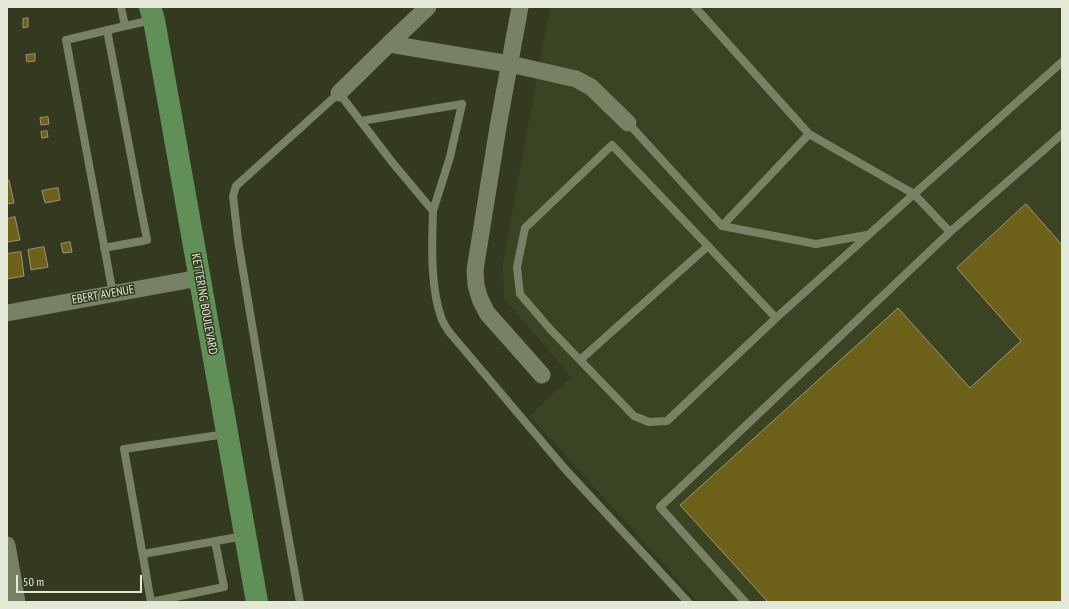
<!DOCTYPE html>
<style>
body{margin:0}
#map{position:relative;width:1069px;height:609px;overflow:hidden;background:#333a1f;font-family:"PT Sans Narrow",sans-serif}
canvas{display:block}
.frame{position:absolute;inset:0;border:8px solid #e3e8d7;pointer-events:none}
.scale{position:absolute;left:16px;top:575px;width:126px;height:18px;box-sizing:border-box;border:2px solid #e3e8d7;border-top:0;padding-left:5px;font-size:12px;line-height:14px;white-space:nowrap;color:#e3e8d7;-webkit-text-stroke:3px #333a1f;paint-order:stroke}
</style>
<div id="map">
<canvas width="1069" height="609"></canvas>
<div class="frame"></div>
<div class="scale">50 m</div>
</div>
<script>
const context = document.querySelector('canvas').getContext('2d');
context.lineJoin = 'round';
function fillPath(path, color) { context.fillStyle = color; context.fill(path, 'evenodd'); }
function trace(path, color, width, dash) { context.strokeStyle = color; context.lineWidth = width; context.lineCap = dash ? 'butt' : 'round'; context.setLineDash(dash || []); context.stroke(path); }
function write(font, color, halo, rows, align = 'center') {
  context.font = font + ' "PT Sans Narrow",sans-serif'; context.lineWidth = 3; context.setLineDash([]); context.textBaseline = 'middle'; context.strokeStyle = halo; context.fillStyle = color; for (const [text, x, y, turn = 0] of rows) {
    context.save(); context.translate(x, y); context.rotate((+turn || 0) * Math.PI / 180); context.textAlign = isNaN(turn) ? turn : align; if (halo) context.strokeText(text, 0, 0); context.fillText(text, 0, 0); context.restore();
  }
}
fillPath(new Path2D(`
 M550,7H1062V602H698L530,416L571,377L504,298L503,262Z`), '#3a4322');
const building = new Path2D(`
 M28,18V27L23,28V19Z
 M35,54V61L27,62L26,55Z
 M48,117L49,124L41,125L40,118Z
 M47,131L48,137L42,138L41,132Z
 M7,180H9L14,203L7,204Z
 M58,188L60,200L45,203L42,191Z
 M1026,204L1062,245V602H768L680,505L898,308L970,388L1021,341L957,268Z
 M15,217L20,240L7,242V219Z
 M70,242L72,252L63,253L61,244Z
 M44,247L48,267L31,270L28,250Z
 M21,252L24,276L7,279V254Z`);
fillPath(building, '#6e6119');
trace(building, '#9b9676', 1);
trace(new Path2D(`
 M121,7L125,26L152,20
 M695,7L809,134L722,226
 M361,121L462,104L450,157L433,211
 M628,123L722,226L816,244L867,235
 M809,134L914,194L1062,62
 M950,232L1062,134
 M708,246L776,318
 M104,248L147,240L107,30
 M113,294L66,40L125,26
 M580,360L708,246L612,145L525,228L517,267L520,294L550,329L634,416L649,422L667,421L776,318L914,194L950,232L660,507L745,602
 M143,554L244,536
 M151,602L124,449L226,434
 M151,602L224,587L215,541
 M300,602L271,440L238,240L233,196L236,186L339,93L392,162L433,211C432,244 430,288 442,320C444,324 447,329 450,333L565,469L688,602`), '#788163', 8);
trace(new Path2D(`
 M520,7L499,121L475,270L476,285L480,299L487,313L542,375
 M389,44L428,7
 M339,93L389,44L510,64L576,79L591,87L628,123
 M7,313L199,278
 M7,545L17,602`), '#788163', 17);
trace(new Path2D(`
 M150,7L154,20L257,602`), '#618f58', 22);
write('12px', '#e3e8d7', '#333a1f', [
 ["EBERT AVENUE",103,295,-10],
 ["KETTERING BOULEVARD",204,304,80]
]);
</script>
